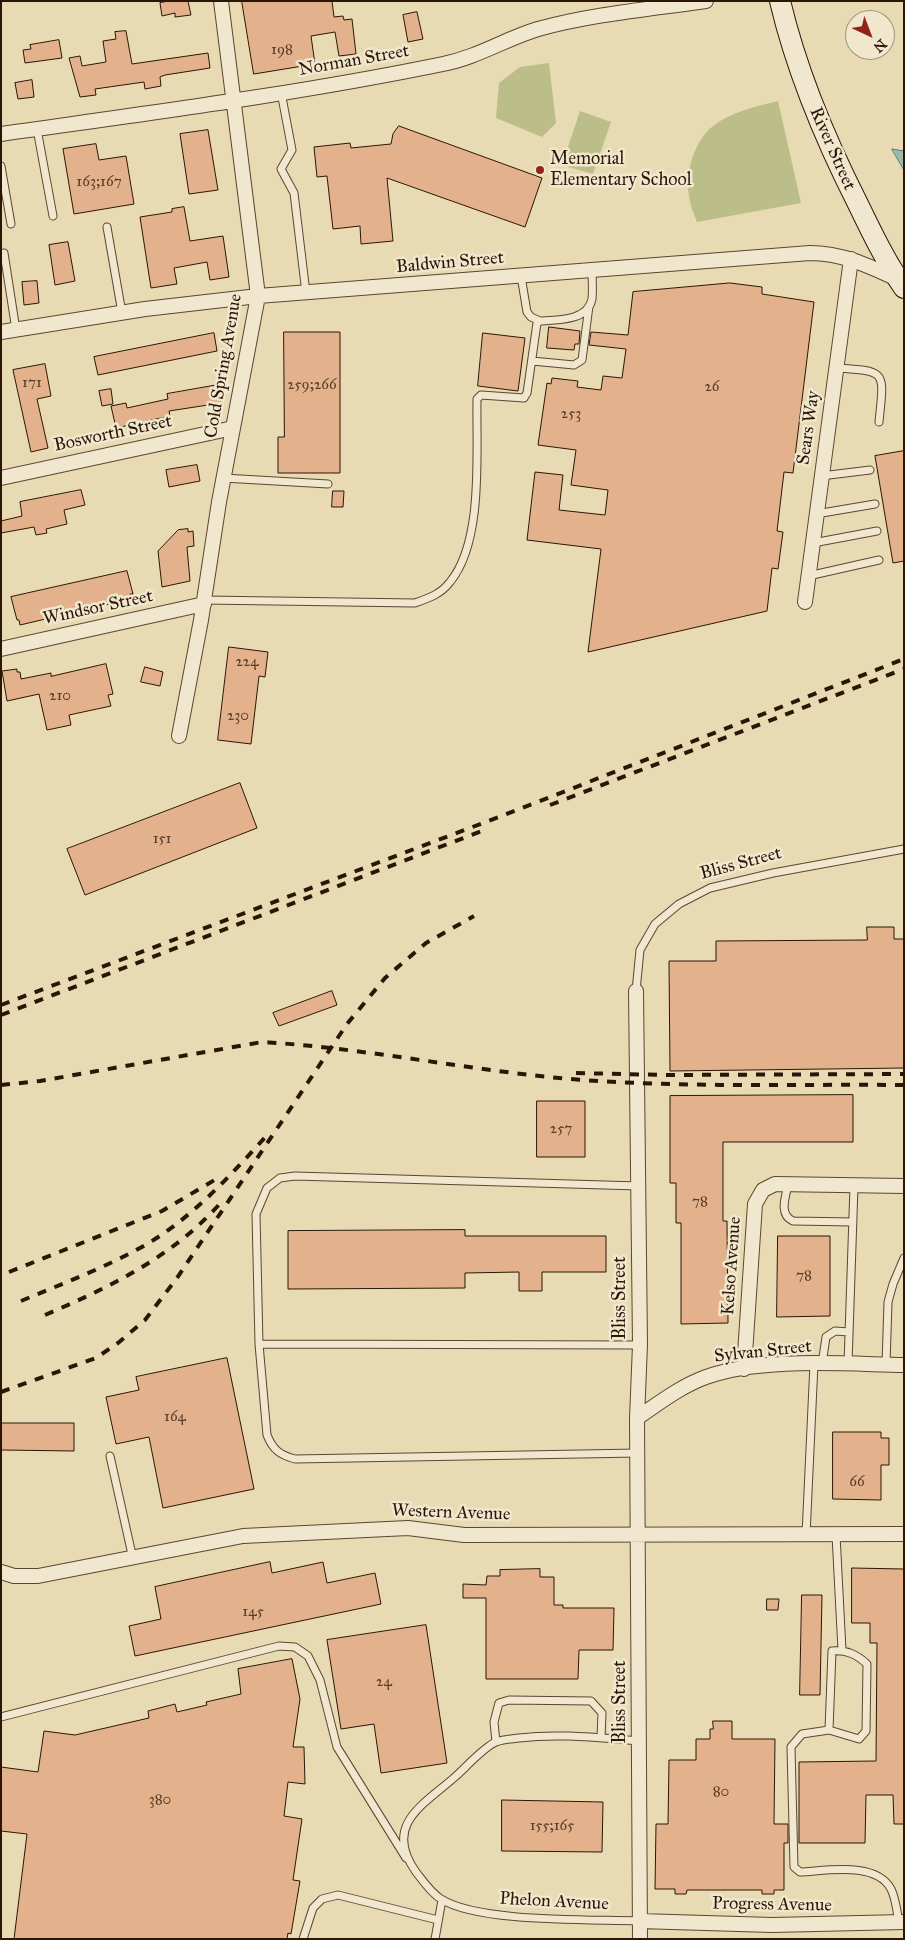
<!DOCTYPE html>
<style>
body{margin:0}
#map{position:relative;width:905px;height:1940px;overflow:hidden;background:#e8dab3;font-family:"IM FELL Great Primer",serif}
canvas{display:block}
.frame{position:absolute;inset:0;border:2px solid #2b1606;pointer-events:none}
.north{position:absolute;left:845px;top:10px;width:50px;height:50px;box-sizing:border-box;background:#f0e7ce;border:1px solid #a1937e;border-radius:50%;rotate:137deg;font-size:14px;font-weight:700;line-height:20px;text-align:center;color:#2b1606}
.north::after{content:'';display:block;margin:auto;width:18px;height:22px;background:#8f2418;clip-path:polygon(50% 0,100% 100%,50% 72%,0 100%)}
</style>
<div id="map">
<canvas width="905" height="1940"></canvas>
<div class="frame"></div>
<div class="north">N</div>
</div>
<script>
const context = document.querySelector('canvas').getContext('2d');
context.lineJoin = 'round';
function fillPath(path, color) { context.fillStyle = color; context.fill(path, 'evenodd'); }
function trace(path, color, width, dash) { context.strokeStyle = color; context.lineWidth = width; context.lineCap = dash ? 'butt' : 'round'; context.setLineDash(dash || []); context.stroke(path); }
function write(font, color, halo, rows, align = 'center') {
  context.font = font + ' "IM FELL Great Primer",serif'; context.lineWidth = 5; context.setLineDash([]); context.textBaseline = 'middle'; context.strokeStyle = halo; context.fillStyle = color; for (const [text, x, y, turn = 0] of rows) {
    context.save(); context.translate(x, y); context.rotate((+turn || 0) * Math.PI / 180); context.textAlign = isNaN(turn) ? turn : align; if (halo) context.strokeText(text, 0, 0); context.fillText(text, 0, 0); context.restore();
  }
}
fillPath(new Path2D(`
 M549,63L556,123L542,137L496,118L499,83L520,67Z
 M778,101L801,203L697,222C694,214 690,205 689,196C685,173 694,141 713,126C731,112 757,106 778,101Z
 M580,111L611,122L593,174L562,165Z`), '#bbbe89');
const water = new Path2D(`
 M892,149L904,151V170Z`);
fillPath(water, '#97bbac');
trace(water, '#6c796a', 1);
const building = new Path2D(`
 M169,1H188L191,15L175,17V13L162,16L160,3Z
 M242,1H332L334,17L343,16L344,20L352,19L356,54L339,56L335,32L311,36L315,64L254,74Z
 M417,12L423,39L408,42L403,15Z
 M126,31L132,64L208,53L210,68L165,75L160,77L161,86L145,89L144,82L95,89L96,95L80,97L69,58L80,56L82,66L106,62L103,41L116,39L115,32Z
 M59,40L62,58L25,63L23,50L31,49L30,45Z
 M32,80L34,97L18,99L15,83Z
 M399,126L542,178L525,227L387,178L393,241L361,244L360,226L333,229L327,176L317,177L314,147L350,143L351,148L391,144L393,134Z
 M208,130L218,190L189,194L180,134Z
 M96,144L99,160L126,156L134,204L74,214L63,149Z
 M184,207L190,241L223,236L229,277L210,280L207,262L174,268L177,284L151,288L140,217L172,212V209Z
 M68,242L75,281L55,285L49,245Z
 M37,281L39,303L24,305L22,282Z
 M730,283L762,287V294L814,302L793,473L784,472L777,531L783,532L778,569L772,568L767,611L588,652L601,549L527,540L535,472L563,475L559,510L605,515L608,490L571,485L576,450L538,445L547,383L551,384L552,378L578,381L577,387L601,390L603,376L622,378L626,349L589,345L591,332L628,335L633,292Z
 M549,327L580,331L579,344H575L574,350L547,348Z
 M284,332H340V473H278V437H284Z
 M214,333L217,351L98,375L94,357Z
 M483,333L525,338L518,391L478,386Z
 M45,364L51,396L37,399L48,448L31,452L13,370Z
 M218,385L221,403L169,411L170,416L116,428L111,406L126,403L127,408L168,399L167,394Z
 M111,389L113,404L102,406L99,391Z
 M904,451V561L893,563L875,456Z
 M197,465L200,481L169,487L166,470Z
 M81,490L85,505L64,510L67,524L46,529L47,533L36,535L34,527L1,533V521L22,516L20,502Z
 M333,491H344L343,507H332Z
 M188,529V532L193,531L194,546L187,547L190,581L162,587L158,551L178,530Z
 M127,571L133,594H130L131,599L20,625L19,620H17L11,597Z
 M229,647L268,652L265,677L259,676L251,744L218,740Z
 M106,664L113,694L108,695L111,706L69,715L71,725L47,730L39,694L7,701L2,671L17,669V672H20L21,679L51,673V676Z
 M145,667L163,672L160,686L141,682Z
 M240,783L257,828L85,895L67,849Z
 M867,927H894V939H904V1068L670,1071L669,961H716V941L867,940Z
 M332,991L337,1005L279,1026L273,1013Z
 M853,1095V1142H723V1221H727L728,1323L681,1324V1223H676V1183H670V1096Z
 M537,1101H585V1157H537Z
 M465,1230V1236H606V1272H542V1291H519V1272L465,1273V1288L288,1289V1231Z
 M778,1236H830V1316L777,1317Z
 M227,1358L254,1489L163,1508L149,1437L116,1444L106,1397L139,1390L136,1377Z
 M1,1423H74V1451L1,1450Z
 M833,1432H881V1438H889V1465H881V1500L833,1499Z
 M270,1562L272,1573L323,1562L327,1583L375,1573L381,1604L135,1656L129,1626L161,1619L155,1587Z
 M852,1568L904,1569V1824H894L893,1795H866L865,1843H799V1762L876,1761L877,1643H870V1623H852Z
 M540,1569V1577H554V1605H563V1608H614L613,1650H579L578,1679H486V1598H463V1584L486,1585L487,1576H500V1570Z
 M802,1595H822L820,1695H800Z
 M767,1599H779L778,1610H767Z
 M426,1625L447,1763L381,1773L374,1724L341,1729L327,1640Z
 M292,1659L300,1699L293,1747H304L305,1784L288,1782L284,1816L302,1819L293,1880L300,1881L291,1934L288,1933L287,1939H14L27,1834L1,1831V1767L38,1772L44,1731L75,1735L149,1718L148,1711L175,1704L177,1712L207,1705L206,1702L241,1694L238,1669Z
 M713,1721H732V1739H775L774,1824H788V1843H784V1890H774V1894H762V1890H687L686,1894H675V1889H655L656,1824H668L669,1760H696V1739H710V1729H713Z
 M502,1800L603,1802L602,1852L502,1851Z`);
fillPath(building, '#e3b28c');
trace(building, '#2b1606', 1);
const lane = new Path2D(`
 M281,92L292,150L281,169L294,193L306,293
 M37,129L53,216
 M1,166L11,224
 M107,227L122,313
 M4,253L16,330
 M521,276L527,312L531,317L540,321
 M532,361L574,365L582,360L589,306
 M836,368C888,371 884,371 879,422
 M821,476L870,470
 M223,478L328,484
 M816,514L875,504
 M813,543L877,531
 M808,576L879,560
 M204,600L415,603C429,598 441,594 450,582C484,541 476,451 477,399L481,395L524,398L527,393L537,323L540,321C557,320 588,321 592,299C593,290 592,279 592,270
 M636,991L640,950L655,924L679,904L710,888L773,873L904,849
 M788,1185C785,1198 779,1215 793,1221L853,1222
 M639,1186L295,1176L280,1178L267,1188L256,1214L259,1344L640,1345
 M259,1344L267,1435C273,1450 280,1455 295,1459L638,1453
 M822,1364L826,1337L835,1331L849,1332
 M848,1364L854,1186
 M886,1365L888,1302L893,1284L904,1258
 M110,1456L133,1559
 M806,1535L814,1364
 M836,1535L842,1650
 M1,1717L279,1646L295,1647L308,1656L320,1680L337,1747L406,1858
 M829,1730L832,1651C847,1650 856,1654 867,1664L866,1731L859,1739L829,1730L802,1734L791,1747L794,1867L800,1872C826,1871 876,1861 891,1889C896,1899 897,1912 899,1923
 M639,1741C599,1738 560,1733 519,1738C512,1739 503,1739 496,1742C485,1746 466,1767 456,1776C425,1804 382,1824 416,1872C423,1881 431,1893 441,1899C479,1923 592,1919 639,1921
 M496,1742L494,1722L499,1703L509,1700L591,1701L602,1713L601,1738
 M303,1939L313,1908L322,1899L338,1895L438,1920
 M435,1939L442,1900`);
const street = new Path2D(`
 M1,134C149,113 297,94 443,64C478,57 505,39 538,29C593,14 650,9 706,1
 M1,332L145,309L258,296L810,253C842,253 869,266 897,279
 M1,478L233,428
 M805,602L851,259
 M1,649L204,604
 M179,736L201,620L219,502L258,296L221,1
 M636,991L640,1345L637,1418L640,1939
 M744,1369L755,1204L763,1190L775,1184L904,1186
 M637,1418C659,1403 681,1386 706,1377C761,1357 845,1364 904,1365
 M1,1572L14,1576H38L243,1536L408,1528L464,1535L904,1534
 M639,1921L772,1925L904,1922`);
const secondary = new Path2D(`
 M780,1C797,73 825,139 858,204C872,233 886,262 904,288`);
trace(lane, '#5a4731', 9);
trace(street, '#5a4731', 16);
trace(secondary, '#2b1606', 22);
trace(lane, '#f0e7ce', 7);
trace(street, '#f0e7ce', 14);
trace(secondary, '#f0e7ce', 20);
trace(new Path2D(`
 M550,805L904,669
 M1,1005L499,817L904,659
 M1,1015L487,829
 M576,1073L667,1075L904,1074
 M1,1085L40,1081L262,1042C365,1048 467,1070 570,1079C681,1088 793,1084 904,1085
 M9,1272L162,1211L218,1178
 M21,1301C64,1283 107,1267 147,1244C193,1217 232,1174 268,1134
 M45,1315C112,1286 175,1256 224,1199
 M1,1392L96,1358L118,1343L145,1320L177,1278L347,1024L385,978L426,943L474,916`), '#2b1606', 4, [9, 9]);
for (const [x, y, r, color] of [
 [540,170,5,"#8f2418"]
]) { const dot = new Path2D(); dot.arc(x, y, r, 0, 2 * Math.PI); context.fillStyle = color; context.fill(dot); trace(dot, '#f0e7ce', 2); }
write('15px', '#593d28', null, [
 ["198",282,50],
 ["163;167",99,182],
 ["171",32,383],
 ["259;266",312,385],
 ["26",712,387],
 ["253",571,414],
 ["224",247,662],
 ["210",60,696],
 ["230",238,716],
 ["151",162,839],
 ["257",561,1129],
 ["78",700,1202],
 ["78",804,1276],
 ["164",175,1417],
 ["66",857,1482],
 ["145",253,1612],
 ["24",384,1682],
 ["80",721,1792],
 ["380",160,1800],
 ["155;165",552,1826]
]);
write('18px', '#2b1606', '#f0e7ce', [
 ["Norman Street",354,61,-10],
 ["River Street",832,149,66],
 ["Baldwin Street",450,263,-5],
 ["Cold Spring Avenue",224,366,-80],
 ["Sears Way",809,428,-82],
 ["Bosworth Street",113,434,-12],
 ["Windsor Street",98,608,-12],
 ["Bliss Street",741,864,-15],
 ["Kelso Avenue",732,1266,-86],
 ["Bliss Street",621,1298,-90],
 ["Sylvan Street",763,1352,-6],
 ["Western Avenue",451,1513,2],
 ["Bliss Street",621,1702,-90],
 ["Phelon Avenue",554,1902,3],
 ["Progress Avenue",772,1905,1]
]);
write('18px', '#2b1606', '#f0e7ce', [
 ["Memorial",550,160],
 ["Elementary School",550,181]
], 'left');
</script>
